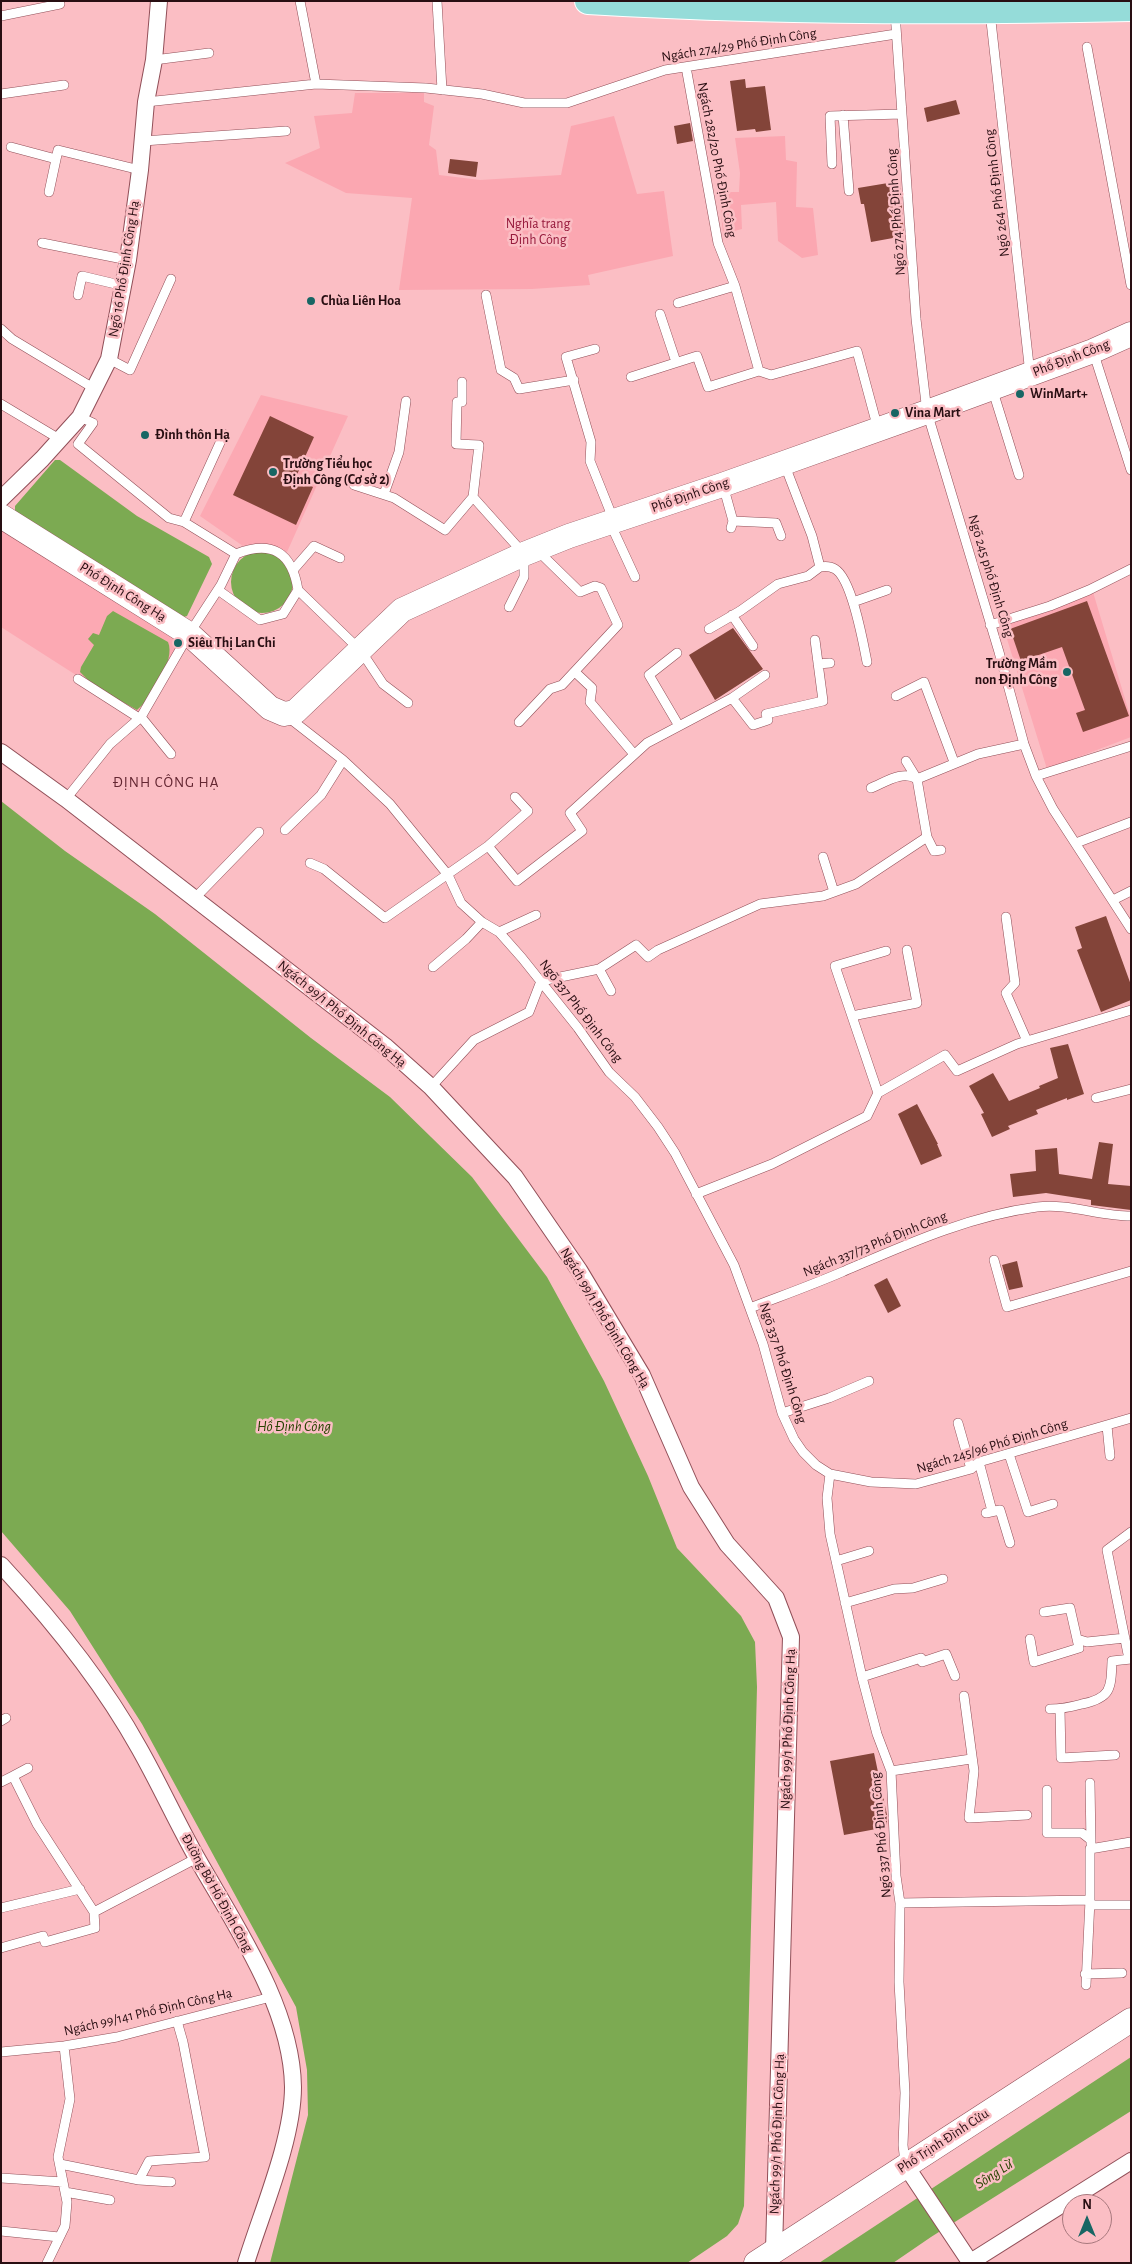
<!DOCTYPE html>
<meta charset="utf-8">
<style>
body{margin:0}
#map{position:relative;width:1132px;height:2264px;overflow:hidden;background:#fbbec4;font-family:"Alegreya Sans",sans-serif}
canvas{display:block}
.frame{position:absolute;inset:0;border:2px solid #280e12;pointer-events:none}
.north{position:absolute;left:1062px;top:2194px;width:50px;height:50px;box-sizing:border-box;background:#fbbec4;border:1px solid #a7787d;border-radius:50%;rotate:0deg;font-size:14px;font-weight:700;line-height:20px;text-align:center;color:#280e12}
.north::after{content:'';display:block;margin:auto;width:18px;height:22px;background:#186664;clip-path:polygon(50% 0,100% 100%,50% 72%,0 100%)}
</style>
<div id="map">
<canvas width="1132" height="2264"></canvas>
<div class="frame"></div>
<div class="north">N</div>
</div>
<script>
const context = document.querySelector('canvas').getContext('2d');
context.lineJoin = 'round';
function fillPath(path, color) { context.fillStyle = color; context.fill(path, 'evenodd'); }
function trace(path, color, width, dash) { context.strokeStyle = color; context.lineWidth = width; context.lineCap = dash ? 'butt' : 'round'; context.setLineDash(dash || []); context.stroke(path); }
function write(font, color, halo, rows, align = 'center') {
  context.font = font + ' "Alegreya Sans",sans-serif'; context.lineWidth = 5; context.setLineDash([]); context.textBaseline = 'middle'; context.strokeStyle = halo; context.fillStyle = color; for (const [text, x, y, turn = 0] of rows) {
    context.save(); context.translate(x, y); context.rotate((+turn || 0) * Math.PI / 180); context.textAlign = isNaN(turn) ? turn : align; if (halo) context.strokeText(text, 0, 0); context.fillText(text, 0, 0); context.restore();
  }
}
fillPath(new Path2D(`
 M261,395L348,416L287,552L268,545L255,544L243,546L200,516Z
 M1,525L184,637L140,716L1,627Z
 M1093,592L1131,719V737L1047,769L1003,626L1078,600Z`), '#fca9b3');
fillPath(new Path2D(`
 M355,93H424V102L434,106L429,145L436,150L439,175L480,180L561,175L571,126L614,116L637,194L664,191L673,256L588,275L590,285L532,289L399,290L412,198L346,193L285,163L320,148L314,116L352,113Z
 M785,136L786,160L797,162L796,207L813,208L818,255L802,258L778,241L776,202L741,205L742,229L723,234L719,192H739L740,173L735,138Z`), '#fba7b1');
fillPath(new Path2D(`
 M55,460H60L137,516L209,557L212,564L187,616L181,618L15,511V506Z
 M231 582a31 31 0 1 1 62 0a31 31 0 1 1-62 0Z
 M113,611L168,642C176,660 151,699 137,710L94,686L80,672L81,667L94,645L88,639L93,633L99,635L107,616Z
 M1,801L65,851L155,914L311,1038L390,1097L472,1177L547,1277L604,1381L648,1476L677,1548L741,1616L755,1642L757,1687L744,2206L738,2224L727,2236L687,2263H270L308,2115L307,2070L296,2007L142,1724L70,1611L1,1531Z
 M1131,2057V2111L931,2237L893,2263H819Z`), '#7caa52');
fillPath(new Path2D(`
 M745,79L746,88L765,86L771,130L756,132L755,129L737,131L730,81Z
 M956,100L960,114L927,122L924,108Z
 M690,123L693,141L677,144L674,126Z
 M450,159L478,162L476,177L448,173Z
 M900,181L904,236L871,242L864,204H861L858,188Z
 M270,416L314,437L295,479L313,487L296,525L233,495Z
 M1087,601L1129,716L1083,732L1076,713L1085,710L1062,647L1021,661L1010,629Z
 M733,628L763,669L715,700L689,655Z
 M1106,916L1131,985V1000L1101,1012L1077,950L1082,948L1075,927Z
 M1068,1044L1084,1094L1067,1100V1098L1036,1110L1038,1114L1008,1126L1010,1129L992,1137L981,1114L984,1113L969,1086L993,1073L1009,1101L1040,1088L1039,1086L1058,1078L1050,1048Z
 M917,1104L938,1144H937L942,1156L921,1165L898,1114Z
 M1099,1142L1113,1144L1108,1184L1131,1186V1210L1091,1205V1200L1046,1193L1013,1197L1010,1174L1036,1171L1035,1150L1057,1148L1059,1174L1092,1179Z
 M1017,1261L1023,1287L1009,1290L1002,1265Z
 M887,1278L901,1306L888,1313L874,1285Z
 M874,1753L887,1815V1827L844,1835L830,1761Z`), '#834439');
const lane = new Path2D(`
 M300,1L316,84
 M437,1L442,90
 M895,12L916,319L927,412L999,652L1024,744L1036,776L1053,809L1131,929
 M990,12L1030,374
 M1,16L60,4
 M1087,47L1131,285
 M154,60L209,53
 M686,67L718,243L735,286L759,371
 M1,94L64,85
 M146,102L316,84L426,88L482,94L524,103H567L665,70L896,34
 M843,115L849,191
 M143,141L286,131
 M11,147L56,159
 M832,164L830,116L902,114
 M49,192L58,150L140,170
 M42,243L128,260
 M78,295L82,276L124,286
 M486,295L501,370L514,378L519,389L574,380
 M678,303L735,286
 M660,314L676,362
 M1,329L12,339L95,389
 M595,349L566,357L591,442L590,461L614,521
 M1093,351L1131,470
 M109,359L130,370L171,279
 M631,377L697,356L708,387L759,371L771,375L857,351L878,429
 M462,382V402H457L456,444L479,445L473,497L524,554V577L509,607
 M992,388L1019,475
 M1,404L61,440
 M784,463L812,536L820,567C825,566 830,566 835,569C852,579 863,642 867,662
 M354,485L394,498L445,530L473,497
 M723,485L733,521L731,528
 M384,494L399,452L406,401
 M733,521L776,523L781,536
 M184,522L224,434
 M610,523L635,577
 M294,569L314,546L340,558
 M218,590L260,620L283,614L298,590C292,552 272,540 236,554
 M298,590L361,651L383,684L408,703
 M853,602L887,590
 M732,615L753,646
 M990,625L1050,606L1089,590L1131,569
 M709,629L740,611L778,584L808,576L820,567
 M677,653L649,675L679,726
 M818,664L830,663
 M575,672L592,688L590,702L633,753
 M78,679L139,718
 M896,696L924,682L954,762
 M732,698L753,725L768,720L766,714L823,701L815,640
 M141,717L171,754
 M288,717L343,760L390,804L448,875L461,903L482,922L499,932L522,958L578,1028L609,1072L635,1097L658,1127L675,1153L734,1265L763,1344L782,1413L794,1439L803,1452L816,1465L830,1474L827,1498L830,1534L862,1677L877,1734L891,1771L896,1876L900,1903L899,1982L905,2093L903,2145L905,2163
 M519,722L550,689L562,685L618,625L601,588L595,586L580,592L537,550
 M906,761L917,779L927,837L934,851L941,850
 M1036,776L1131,746
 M917,779L978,754L1024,744
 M871,788C886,782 902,770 917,779
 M66,799L110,744L141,717L189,634L221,585L236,554L184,522L169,518L78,444L93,423L80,417
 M285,830L321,795L343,760
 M1076,843L1131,822
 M488,846L517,881L582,831L570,813L647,743L732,698L765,675
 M823,857L834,892
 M310,863L324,869L385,918L488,846L528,811L515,797
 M195,898L259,832
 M1113,900L1131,891
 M1006,917L1015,983L1006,993L1027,1041
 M499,932L536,915
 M433,967L466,939L482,922
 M599,969L611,991
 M852,1016L917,1003L907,950
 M431,1087L474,1040L529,1012L541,981L599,969L636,945L648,957L658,950L760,904L823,896L856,884L927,837
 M878,1093L835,966L886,951
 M1096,1098L1131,1089
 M696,1194L772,1164L867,1116L878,1093L945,1055L957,1071L1017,1044L1131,1010
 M994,1260L1007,1307L1131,1271
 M750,1308C781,1296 812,1285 842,1272C905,1245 968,1216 1037,1207C1068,1203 1099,1216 1131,1216
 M782,1413L829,1398L869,1381
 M958,1423L971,1469
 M1107,1426L1110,1456
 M1009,1454L1028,1512L1053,1504
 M979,1462L992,1511
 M830,1474L871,1482L916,1484L971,1469L979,1462L1131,1418
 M986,1513L1000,1510L1010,1543
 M836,1561L869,1551
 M845,1603L894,1589L913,1588L943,1579
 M1044,1612L1070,1608L1077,1639L1087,1642L1125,1638
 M1030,1639L1034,1662L1079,1648L1077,1639
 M1129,1659L1107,1550L1131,1532
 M862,1677L921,1658L922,1662L946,1654L955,1676
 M964,1696L974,1771L969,1818L1027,1815
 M1050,1709C1061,1709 1071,1707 1082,1704C1111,1698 1111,1689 1112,1661L1131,1659
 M1060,1709L1061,1758L1115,1755
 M1,1721L6,1718
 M891,1771L971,1759
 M13,1776L28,1768
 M1,1782L13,1776L37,1824L94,1912L197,1858
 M1090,1783L1091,1844
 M1047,1790V1833H1082L1091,1840
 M900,1903L1090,1900V1849L1131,1842
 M1090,1905H1131
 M1,1908L80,1889
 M1,1948L43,1936L45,1942L95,1928L94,1912
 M1085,1974L1122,1973
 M1086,1985L1090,1900
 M1,2052L64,2046L117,2037L271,1997
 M60,2164L139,2180L149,2161L205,2157L183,2042L177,2021
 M1,2178L63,2182
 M139,2180L171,2182
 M65,2192L110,2200
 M1,2231L59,2237
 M47,2263L65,2226L67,2202L58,2157L70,2099L64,2046`);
const street = new Path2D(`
 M1,499L42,459L80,417L109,359L128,260L140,170L146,102L154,60L159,1
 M1,752L66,799L385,1046L431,1087L515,1177L579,1270L642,1375L691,1487L727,1544L776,1598L791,1637L774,2250
 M1,1565C53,1621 102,1681 139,1748C160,1785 177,1823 198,1860C236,1927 292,2008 293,2087C293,2140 262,2211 246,2263
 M906,2166L970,2262
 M969,2263L1131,2161`);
const secondary = new Path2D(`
 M1,516L189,634L270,708L284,714L295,712L402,610L524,554L569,536L722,485L927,412L1093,351L1131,334
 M756,2263L1131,2020`);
const primary = new Path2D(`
 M588,1C768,12 950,12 1131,8`);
trace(lane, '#914f58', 10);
trace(street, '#914f58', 18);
trace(secondary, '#914f58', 25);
trace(primary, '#fff', 28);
trace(lane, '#fff', 9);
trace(street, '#fff', 16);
trace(secondary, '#fff', 24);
trace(primary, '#95dcd9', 26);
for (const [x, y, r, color] of [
 [311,301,5,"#186664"],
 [1020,394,5,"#186664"],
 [895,413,5,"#186664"],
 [145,435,5,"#186664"],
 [273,472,5,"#186664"],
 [178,643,5,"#186664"],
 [1067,672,5,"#186664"]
]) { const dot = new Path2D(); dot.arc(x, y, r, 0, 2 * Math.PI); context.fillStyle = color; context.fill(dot); trace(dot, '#fbbec4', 2); }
write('14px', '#280e12', '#fbbec4', [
 ["Ngách 274/29 Phố Định Công",739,45,-9],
 ["Ngách 282/20 Phố Định Công",717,160,79],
 ["Ngõ 264 Phố Định Công",997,193,-97],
 ["Ngõ 274 Phố Định Công",896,212,-94],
 ["Ngõ 16 Phố Định Công Hạ",124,269,-81],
 ["Phố Định Công",1071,358,-21],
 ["Phố Định Công",690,495,-19],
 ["Ngõ 245 phố Định Công",991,576,73],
 ["Phố Định Công Hạ",123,592,32],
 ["Ngõ 337 Phố Định Công",581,1011,52],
 ["Ngách 99/1 Phố Định Công Hạ",342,1014,39],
 ["Ngách 337/73 Phố Định Công",875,1244,-22],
 ["Ngách 99/1 Phố Định Công Hạ",605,1318,59],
 ["Ngõ 337 Phố Định Công",783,1363,72],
 ["Ngách 245/96 Phố Định Công",992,1446,-17],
 ["Ngách 99/1 Phố Định Công Hạ",788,1729,-88],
 ["Ngõ 337 Phố Định Công",881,1835,-95],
 ["Đường Bờ Hồ Định Công",217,1893,61],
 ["Ngách 99/141 Phố Định Công Hạ",148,2012,-13],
 ["Ngách 99/1 Phố Định Công Hạ",777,2134,-88],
 ["Phố Trịnh Đình Cửu",943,2141,-33]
]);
write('14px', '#971a3c', '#fbbec4', [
 ["Nghĩa trang",538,224],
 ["Định Công",538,240]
]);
write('bold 14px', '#280e12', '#fbbec4', [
 ["Chùa Liên Hoa",321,301],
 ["WinMart+",1030,394],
 ["Vina Mart",905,413],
 ["Đình thôn Hạ",155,435],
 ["Trường Tiểu học",283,464],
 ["Định Công (Cơ sở 2)",283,480],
 ["Siêu Thị Lan Chi",188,643],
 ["Trường Mầm",1057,664,"right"],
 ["non Định Công",1057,680,"right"]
], 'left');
context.letterSpacing = '1px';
write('15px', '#642732', '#fbbec4', [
 ["ĐỊNH CÔNG HẠ",166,782]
]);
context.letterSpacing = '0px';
write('italic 15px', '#264301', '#fbbec4', [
 ["Hồ Định Công",294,1426],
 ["Sông Lừ",994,2174,-33]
]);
</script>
